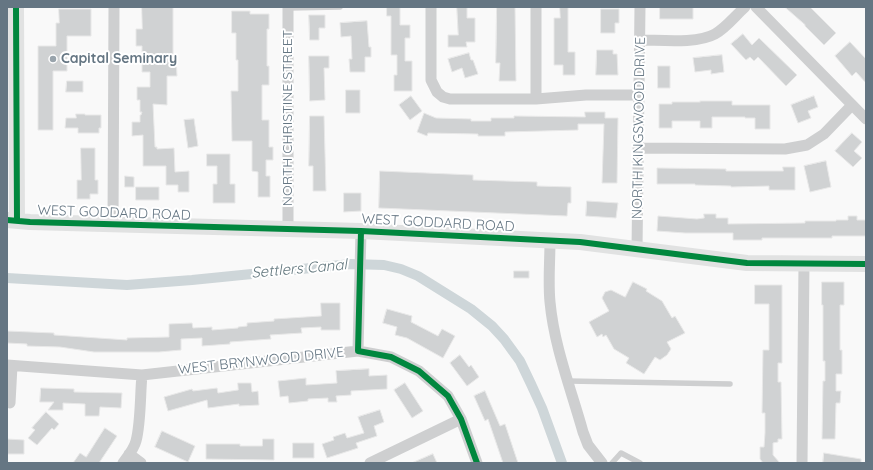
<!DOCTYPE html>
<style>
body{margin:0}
#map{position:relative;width:873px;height:470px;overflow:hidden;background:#f9f9f9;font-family:Quicksand,sans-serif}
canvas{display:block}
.frame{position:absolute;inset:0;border:8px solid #657683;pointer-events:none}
</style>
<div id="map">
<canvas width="873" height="470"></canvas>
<div class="frame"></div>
</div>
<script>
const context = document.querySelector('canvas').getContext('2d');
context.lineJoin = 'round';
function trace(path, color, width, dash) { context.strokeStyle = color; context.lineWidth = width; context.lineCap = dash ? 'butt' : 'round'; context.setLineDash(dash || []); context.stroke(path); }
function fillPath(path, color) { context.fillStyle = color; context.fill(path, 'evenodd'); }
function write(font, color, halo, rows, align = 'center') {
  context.font = font + ' Quicksand,sans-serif'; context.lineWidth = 4; context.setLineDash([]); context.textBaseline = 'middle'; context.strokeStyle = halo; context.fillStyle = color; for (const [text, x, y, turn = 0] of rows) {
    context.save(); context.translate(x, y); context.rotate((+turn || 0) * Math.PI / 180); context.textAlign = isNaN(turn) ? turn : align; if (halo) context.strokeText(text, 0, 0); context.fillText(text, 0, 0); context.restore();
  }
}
trace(new Path2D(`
 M7,278L127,285L192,280L351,264L384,265L401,269L418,276L471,309L492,326L504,339L520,361L531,384L542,408L562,463`), '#ced6d9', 10);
const building = new Path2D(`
 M142,7H173V56H176L177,76H167V105L153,104L155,147H157V149L174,148L175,172L189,171V192H178V185H166V166H143V135L132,136V122H140V115H141L142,112H140V100H137V87H150V72H142V46H136V29H142Z
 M387,7H400V25H410V38H405V61H412V91H394V75H397V55H391V16H387Z
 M457,7H467V18H475V42H466L467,47H448V35H458Z
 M497,7H515L516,81H499L500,63H496Z
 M560,7H568V52H575V75H563V65H554V18H560Z
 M660,7H693V19H660Z
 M785,7H810L836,33L824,45L805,26V25Z
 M59,9H91V36H67V71H53V130H38V46H56V23H59Z
 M601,9H619V23H615V33H601Z
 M232,11H250V14H269V29H267V66H269V85H262V120H269V147H273V160H266V176H270V197H258V172L252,171V141H232L231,91H238V60H236V33H232Z
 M309,15H325V28H319V40H310Z
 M367,21L369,47H371V57H365V72H350L349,59H352L351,36L341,37L340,23Z
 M743,34L752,45L759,38L797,75L786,86L758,57L754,61L750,57L746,60L731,44Z
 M850,42L866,59V83L856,72L852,76L835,56Z
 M597,50H613V54H617L618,75H596Z
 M469,53L471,60H473L478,74L465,78L462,68L452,72L448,59Z
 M722,55L724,72L711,74V70L695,72L693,58Z
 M309,56H329V68H324L325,100L310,101Z
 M658,66H670V88H658Z
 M67,81H83V92H66Z
 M346,90H360V113H346Z
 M411,96L422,111L410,120L399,105Z
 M814,96L818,107L808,111L811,118L798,123L791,105Z
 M700,101H732V105H770V129H755V118H745V117H712V128H700V121H672V128H659V104H672V102H700Z
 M585,112H605V118H618L617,183H602L604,124H578V130L505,132V136H478V134L428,133L427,136L417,132L424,113L436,118L471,119V121H491V118H514V116L585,117Z
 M76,114H85V115H101V128H99V133H78V128H65L66,118H76Z
 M310,116H324L326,191H313V166H309Z
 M194,119L198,146L188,148L184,120Z
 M852,133L862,142L854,151L862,158L853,167L835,151Z
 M81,148H95V180H98V194H90V199H77V180H81Z
 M207,154H230V184H235V203H213V184H217V166H207Z
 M826,161L831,187L810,192L804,166Z
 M783,167H795V190H769V186L731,187V186L695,185V184H657V168L726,169V171H783Z
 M380,171L473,175V180L537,182V186L571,187V203H568L567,216L379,208Z
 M125,176L134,177V187H125Z
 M136,187H159V200H136Z
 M344,193H361V211L344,212Z
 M587,201L618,203L616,218L586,216Z
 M704,214H716V218H728V224L805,223V221H836V220H848V216H857V220H866V236H832V238H762V240H733V233H685L657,231L658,216L697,219L704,218Z
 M514,271H529V278H514Z
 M633,282L647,289L646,291L662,301L672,318L675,316L685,333L667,342L671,349L667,355L660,360L655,357L644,374L626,363L629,358L614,349L606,335L603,337L602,334L597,337L589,322L609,311L602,298L605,292L611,290L625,297Z
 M822,282H844V305H840V350H842V374H836V391H841L840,403H836L835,439H822L823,381H825V361H823V305H822Z
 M755,285H782V363H778V382H781L782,439H778V442L773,443V455L780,463H763L760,459V447H764L765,433V413H762L763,350H769V304H755Z
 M321,303H340V330H321V327L301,328L302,333L270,335L271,339L230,342V344L202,346V338L181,339V350L159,352H94L60,347L27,346V344L7,343V331L54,333V335L127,340V338L169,337V324L192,323L193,328L212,327V330L238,328V327L247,326V323L274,321V319L321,316Z
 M387,309L412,316L411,322L438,336L442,329L455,336L443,358L407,338L395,335L397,327L383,323Z
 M460,355L469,367L471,365L479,377L467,386L450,363Z
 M369,369V376L387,375V389L351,391V395L336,396L337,402H328V398L308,399V401L289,403L288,396L280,397L278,381L306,378V385L337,383L336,371Z
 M238,383H251L252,392L258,391L259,405L239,406V404L208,408L207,400L168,411L164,397L192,389L193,391L217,388L218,393L238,390Z
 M405,383L423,411L412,418L394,390Z
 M41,388L74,389V392L122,393L121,408L100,407L99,416H85V404L63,403V410H48L54,402H40Z
 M485,391L500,426L505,424L518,463H503L488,419L485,421L474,396Z
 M380,410L384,422L374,426L377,436L356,443L358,448L327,458L322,444L334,440L333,437L345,433L347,438L364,433L358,417Z
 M46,412L59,424L54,430L52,428L37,445L28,438L35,430L32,428Z
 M105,428L117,436L99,463H73L80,453L86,457Z
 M162,431L195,446L188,462L155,447Z
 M7,439L24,440V454H7Z
 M263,439H274V460L206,459V444H240V446H262Z
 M293,443H314V458H293Z
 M824,453L861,459V463H823Z
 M433,454L437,463H412Z`);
fillPath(building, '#d0d2d3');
trace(building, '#e8e8e8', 1);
trace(new Path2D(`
 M288,8L340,7
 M568,381L730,384
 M612,463L621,453L640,463`), '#cecfd0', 5.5);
trace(new Path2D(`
 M288,7V230
 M431,7V80L437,92L443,97L450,99H536L586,95H638
 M756,7L866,119
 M640,40C661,40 697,44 715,34C726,28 735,16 745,7
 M536,99V7
 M638,148L785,149L807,145L824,134L852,105
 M113,225L114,7
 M550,241C550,261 548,282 550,302C554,346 571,389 583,432L588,445L602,463
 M637,249L640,7
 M358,351L361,231
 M7,365L142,375L358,351L391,357L419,371L448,396L461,419L477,463
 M10,403L12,366
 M129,454L141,463
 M123,463C128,456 134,449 136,441C141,422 140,395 142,375
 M370,463L461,419
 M802,463L804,264`), '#cecfd0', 11);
trace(new Path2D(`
 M16,7L17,221
 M7,220L30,222L361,231L580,242L747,263L866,264`), '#e1e2e2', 16);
trace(new Path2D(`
 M16,7L17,221
 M7,220L30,222L361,231L580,242L747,263L866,264
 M361,231L358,351L391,357L419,371L448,396L461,419L477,463`), '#00873e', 6);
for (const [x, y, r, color] of [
 [53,59,4,"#99a4ac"]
]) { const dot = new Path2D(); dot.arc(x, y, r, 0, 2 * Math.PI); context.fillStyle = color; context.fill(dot); trace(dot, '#fff', 1.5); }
write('bold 14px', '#657683', '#fff', [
 ["Capital Seminary",61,59]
], 'left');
write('14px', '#657683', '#fff', [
 ["NORTH CHRISTINE STREET",288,118,-90],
 ["NORTH KINGSWOOD DRIVE",639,128,-89],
 ["WEST GODDARD ROAD",114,213,2],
 ["WEST GODDARD ROAD",438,223,3],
 ["WEST BRYNWOOD DRIVE",261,361,-6]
]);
write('italic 15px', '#60757c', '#fff', [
 ["Settlers Canal",299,269,-5]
]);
</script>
